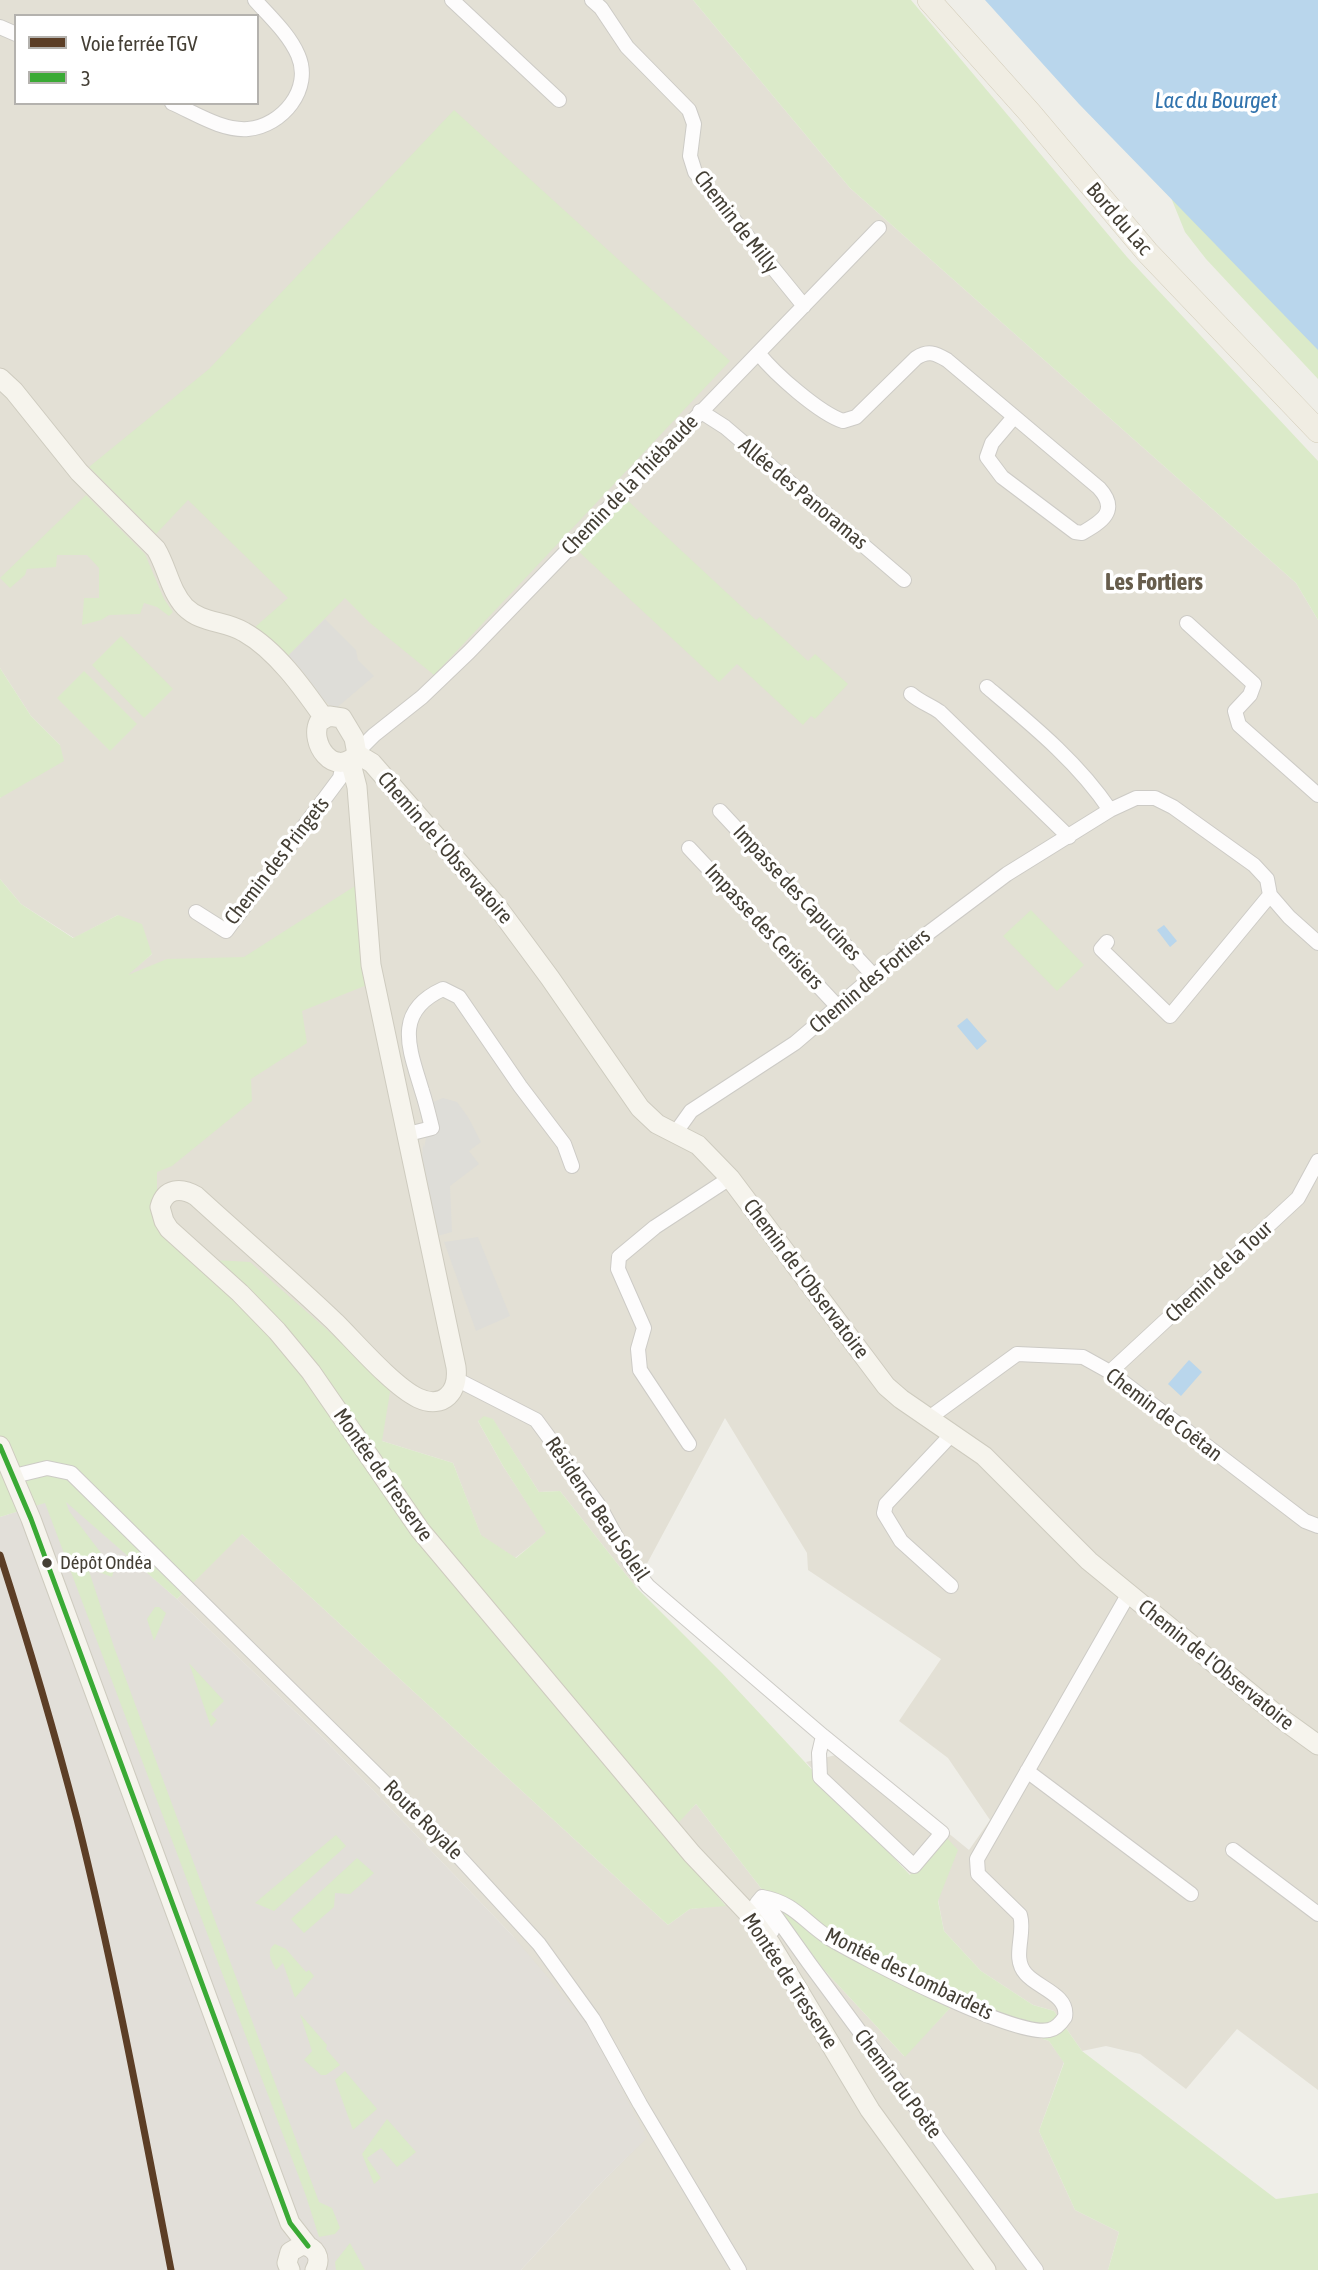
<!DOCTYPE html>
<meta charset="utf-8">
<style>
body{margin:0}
#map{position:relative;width:1318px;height:2270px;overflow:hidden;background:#efeee8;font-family:"Asap Condensed",sans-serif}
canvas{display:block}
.legend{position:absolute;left:14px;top:14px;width:245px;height:91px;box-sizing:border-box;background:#fff;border:2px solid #b4b2ae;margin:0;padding:9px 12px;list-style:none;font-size:21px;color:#443f35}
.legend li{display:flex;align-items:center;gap:14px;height:35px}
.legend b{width:35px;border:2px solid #b4b2ae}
</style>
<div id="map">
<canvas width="1318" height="2270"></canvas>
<ul class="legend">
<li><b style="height:9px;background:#5c3e26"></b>Voie ferrée TGV</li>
<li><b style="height:9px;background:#3aaa35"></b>3</li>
</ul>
</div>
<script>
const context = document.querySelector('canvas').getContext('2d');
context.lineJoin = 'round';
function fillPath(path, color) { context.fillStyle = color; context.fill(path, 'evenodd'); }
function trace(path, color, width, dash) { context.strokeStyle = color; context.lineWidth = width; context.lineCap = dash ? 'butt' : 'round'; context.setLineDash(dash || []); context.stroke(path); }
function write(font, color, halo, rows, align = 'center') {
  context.font = font + ' "Asap Condensed",sans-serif'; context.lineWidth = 7; context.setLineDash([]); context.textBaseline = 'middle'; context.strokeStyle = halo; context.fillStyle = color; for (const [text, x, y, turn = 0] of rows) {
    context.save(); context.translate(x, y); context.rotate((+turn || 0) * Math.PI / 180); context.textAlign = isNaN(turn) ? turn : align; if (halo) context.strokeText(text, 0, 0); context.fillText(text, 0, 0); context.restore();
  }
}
fillPath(new Path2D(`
 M0,0H693L850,188L1296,583L1318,620V2090L1237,2029L1186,2089L1140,2054L1106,2046L1082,2051L1054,2011L1033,2005L981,1971L944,1931L938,1900L945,1837L911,1875L806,1762L849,1752L969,1850L990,1820L948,1758L899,1721L941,1659L808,1570L807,1553L725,1418L635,1586L560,1491L539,1492L493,1420L478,1421L503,1466L547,1533L515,1558L481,1536L453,1463L382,1441L213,1260L176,1246L153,1217L157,1200L125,976L152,954L118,915L74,938L21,904L0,879V798L60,745L31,716L0,668ZM16,16H257V103H16Z
 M241,1533L668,1925L690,1909L726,1905L665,1835L696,1804L825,1971L904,2056L952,2006L1049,2041L1064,2062L1039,2131L1075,2210L1119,2232L1108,2270H521L597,2187L646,2138L512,1935L323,1738L177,1599Z`), '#e3e0d5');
fillPath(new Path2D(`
 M62,1497L177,1599L323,1738L512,1935L589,2026L647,2138L597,2187L521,2270H0V1517Z`), '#e2dfd9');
fillPath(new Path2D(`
 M693,0H911L1127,257L1318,461V620L1296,583L850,188Z
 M454,110L730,361L434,675L370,623L345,598L284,660L254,628L288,598L188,500L156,534L89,467L209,369Z
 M1163,178L1318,330V379L1206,259L1185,232Z
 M86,495L145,554L164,599L173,612L169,616L157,607L144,603L140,614L109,615L101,620L82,625L84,598H99V568L87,555H57L56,567L27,569L25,575L10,588L0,578Z
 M626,499L756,620L760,617L808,661L815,654L848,684L815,719L811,716L803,725L737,664L719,682L578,551Z
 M121,636L173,689L144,718L92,665Z
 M0,668L31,716L60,745L64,761L0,798Z
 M84,671L137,724L110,751L57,698Z
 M0,879L21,904L73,938L118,915L142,924L152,954L128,975L167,959L244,957L355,886L367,985L302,1011L307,1043L251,1079L252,1101L172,1166L157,1172V1200L153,1217L176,1246L213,1260L250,1262L391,1386L382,1441L453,1463L481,1535L516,1558L546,1533L503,1466L478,1421L484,1416L493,1419L539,1492L560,1491L635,1586L722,1673L910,1875L946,1837L958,1850L938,1901L944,1931L981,1971L1033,2005L1054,2011L1082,2051L1276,2199L1318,2193V2270H1108L1119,2232L1075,2210L1039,2131L1064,2063L1049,2041L952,2006L905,2057L825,1971L696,1804L666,1836L726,1906L690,1909L668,1925L242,1534L177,1599L66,1502L69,1511L114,1570L112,1577L88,1568L114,1647L319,2202L332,2208L340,2228L335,2234L319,2237L306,2196L45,1503L0,1517Z
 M1031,910L1084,965L1057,991L1003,936Z
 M155,1607H159L166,1613L154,1641L147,1619Z
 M189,1663L224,1701L211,1714L217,1720L211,1727Z
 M336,1835L346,1846L274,1911L255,1903Z
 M357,1858L374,1873L350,1894L335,1893L334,1907L304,1933L291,1919Z
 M275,1944L286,1949L306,1972L309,1970L314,1976L295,1998L283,1963L276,1970C272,1961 265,1951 275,1944Z
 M300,2014L327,2045L326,2049L340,2065L326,2075H321L304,2060L312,2051Z
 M345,2071L377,2109L353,2130L335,2080Z
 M387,2119L416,2152L397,2167L381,2148L367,2158L381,2178L374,2184L362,2154Z
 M350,2243L365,2270H336L335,2262Z`), '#dbeac9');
fillPath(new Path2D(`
 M325,619L356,650L358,660L374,676L334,710L284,660Z
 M443,1098L457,1102L468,1117L481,1142L469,1151L479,1164L450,1186L452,1232L434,1237L421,1179L423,1143L424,1148L433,1102Z
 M478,1237L510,1316L476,1331L444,1242Z`), '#deddd8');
fillPath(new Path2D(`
 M985,0H1318V350L1079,104Z
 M1164,925L1177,941L1170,947L1157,930Z
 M967,1018L987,1041L977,1050L957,1026Z
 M1189,1360L1202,1372L1181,1396L1168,1384Z`), '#b9d6ec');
const street = new Path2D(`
 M452,0L559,100
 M592,0L601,8L627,47L689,110L694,124L690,156L695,172L804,306
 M0,27L16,34
 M172,103C195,113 222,131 248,129C282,126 313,89 298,55C289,34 270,17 255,0
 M759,354C775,374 819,413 843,421L856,417L916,358C928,350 935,353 947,360L1099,488C1120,511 1101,522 1082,533L1075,532L1002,477L987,457L992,443L1014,417
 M700,411L725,427L904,580
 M1187,623L1254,684L1250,695L1235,711L1239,725L1318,795
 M987,687C1031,724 1078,762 1110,810
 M911,694C920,702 930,705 940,712L1069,837
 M357,752L374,735L422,697L469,652L879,228
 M720,811L873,975
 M689,848L838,1007
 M196,912L226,931L340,778L343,764
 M1107,942L1101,949L1170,1016L1270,895
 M676,1132L691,1111L795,1043L891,961L1007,874L1110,810L1136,798H1155L1173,807L1254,865L1267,879L1270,895L1289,917L1318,943
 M408,1134L432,1128C429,1116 426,1103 422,1091C410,1050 392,1012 443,989L459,997L520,1086L564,1144L572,1166
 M1110,1372L1298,1198L1318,1161
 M458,1380L536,1420L600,1507L632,1566L648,1586L823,1736L942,1833L914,1866L820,1777L819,1753L823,1736
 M929,1418L1017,1354L1083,1357L1110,1372L1305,1521L1318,1526
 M689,1444L640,1370L638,1349L644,1328L618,1269L619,1257L655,1227L730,1178
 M14,1476L47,1468L71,1473L450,1847L539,1944L593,2019L640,2104L739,2270
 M951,1586L901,1541L884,1513L886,1504L952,1434
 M1027,1771L1191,1894
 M1233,1850L1318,1914
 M762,1897C795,1903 803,1921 829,1938C863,1958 1015,2038 1049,2030C1056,2029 1061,2023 1065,2017C1069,1995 1038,1988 1026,1974C1011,1958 1026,1934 1020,1915L978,1874L977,1859L1128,1595
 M762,1897L809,1963L1036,2270
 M762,1897L757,1903L759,1911L772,1931`);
const secondary = new Path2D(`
 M0,378L14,391L79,472L156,549C167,567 170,591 185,607C202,624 224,620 244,632C276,650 303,688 324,718
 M329,716L342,718L354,738L357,754C333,779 309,742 319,722Z
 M357,754L372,763L496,905L550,978L640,1108L657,1124L698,1145L730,1178L886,1386L901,1399L984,1456L1089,1561L1282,1719L1318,1745
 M350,760L357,787L371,965L456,1367C459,1391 444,1410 418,1398C393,1386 356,1343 335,1322C290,1279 242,1238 196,1196C181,1187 165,1188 160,1207L164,1221L169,1229L240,1293L277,1331L311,1372L420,1530L692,1854L747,1912L770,1943L870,2110L986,2270
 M0,1446L31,1519L290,2223L308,2246
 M290,2270L287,2263L290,2252L302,2245C316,2247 322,2258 315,2270`);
const primary = new Path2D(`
 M929,0L1030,113L1147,252L1318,431`);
trace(street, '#cdcbc6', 16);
trace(secondary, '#cecbbf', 21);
trace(primary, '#d1cab6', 24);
trace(street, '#fdfcfc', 14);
trace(secondary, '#f6f4ed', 19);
trace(primary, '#f0ede3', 23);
trace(new Path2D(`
 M0,1446L31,1519L290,2223L308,2246`), '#3aaa35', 5);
trace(new Path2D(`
 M0,1555C28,1642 54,1730 77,1819C114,1968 142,2119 171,2270`), '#5c3e26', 7);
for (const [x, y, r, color] of [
 [47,1563,6,"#443f35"]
]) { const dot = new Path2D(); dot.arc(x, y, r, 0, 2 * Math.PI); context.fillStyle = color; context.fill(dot); trace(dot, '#fff', 2.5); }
write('19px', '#443f35', '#fff', [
 ["Dépôt Ondéa",60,1563]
], 'left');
write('21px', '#443f35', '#fff', [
 ["Bord du Lac",1119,219,49],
 ["Chemin de Milly",736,222,52],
 ["Chemin de la Thiébaude",630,485,-46],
 ["Allée des Panoramas",803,494,40],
 ["Chemin de l'Observatoire",445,848,49],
 ["Chemin des Pringets",277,861,-52],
 ["Impasse des Capucines",797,893,47],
 ["Impasse des Cerisiers",764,927,47],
 ["Chemin des Fortiers",870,981,-40],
 ["Chemin de la Tour",1219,1272,-43],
 ["Chemin de l'Observatoire",806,1279,53],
 ["Chemin de Coëtan",1164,1415,37],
 ["Montée de Tresserve",383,1475,55],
 ["Résidence Beau Soleil",597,1509,56],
 ["Chemin de l'Observatoire",1216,1665,39],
 ["Route Royale",423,1820,45],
 ["Montée des Lombardets",909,1974,26],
 ["Montée de Tresserve",790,1981,57],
 ["Chemin du Poète",898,2084,53]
]);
write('italic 23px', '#3173ad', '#fff', [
 ["Lac du Bourget",1216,101]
]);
write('bold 24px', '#675d4c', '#fff', [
 ["Les Fortiers",1154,582]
]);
</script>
